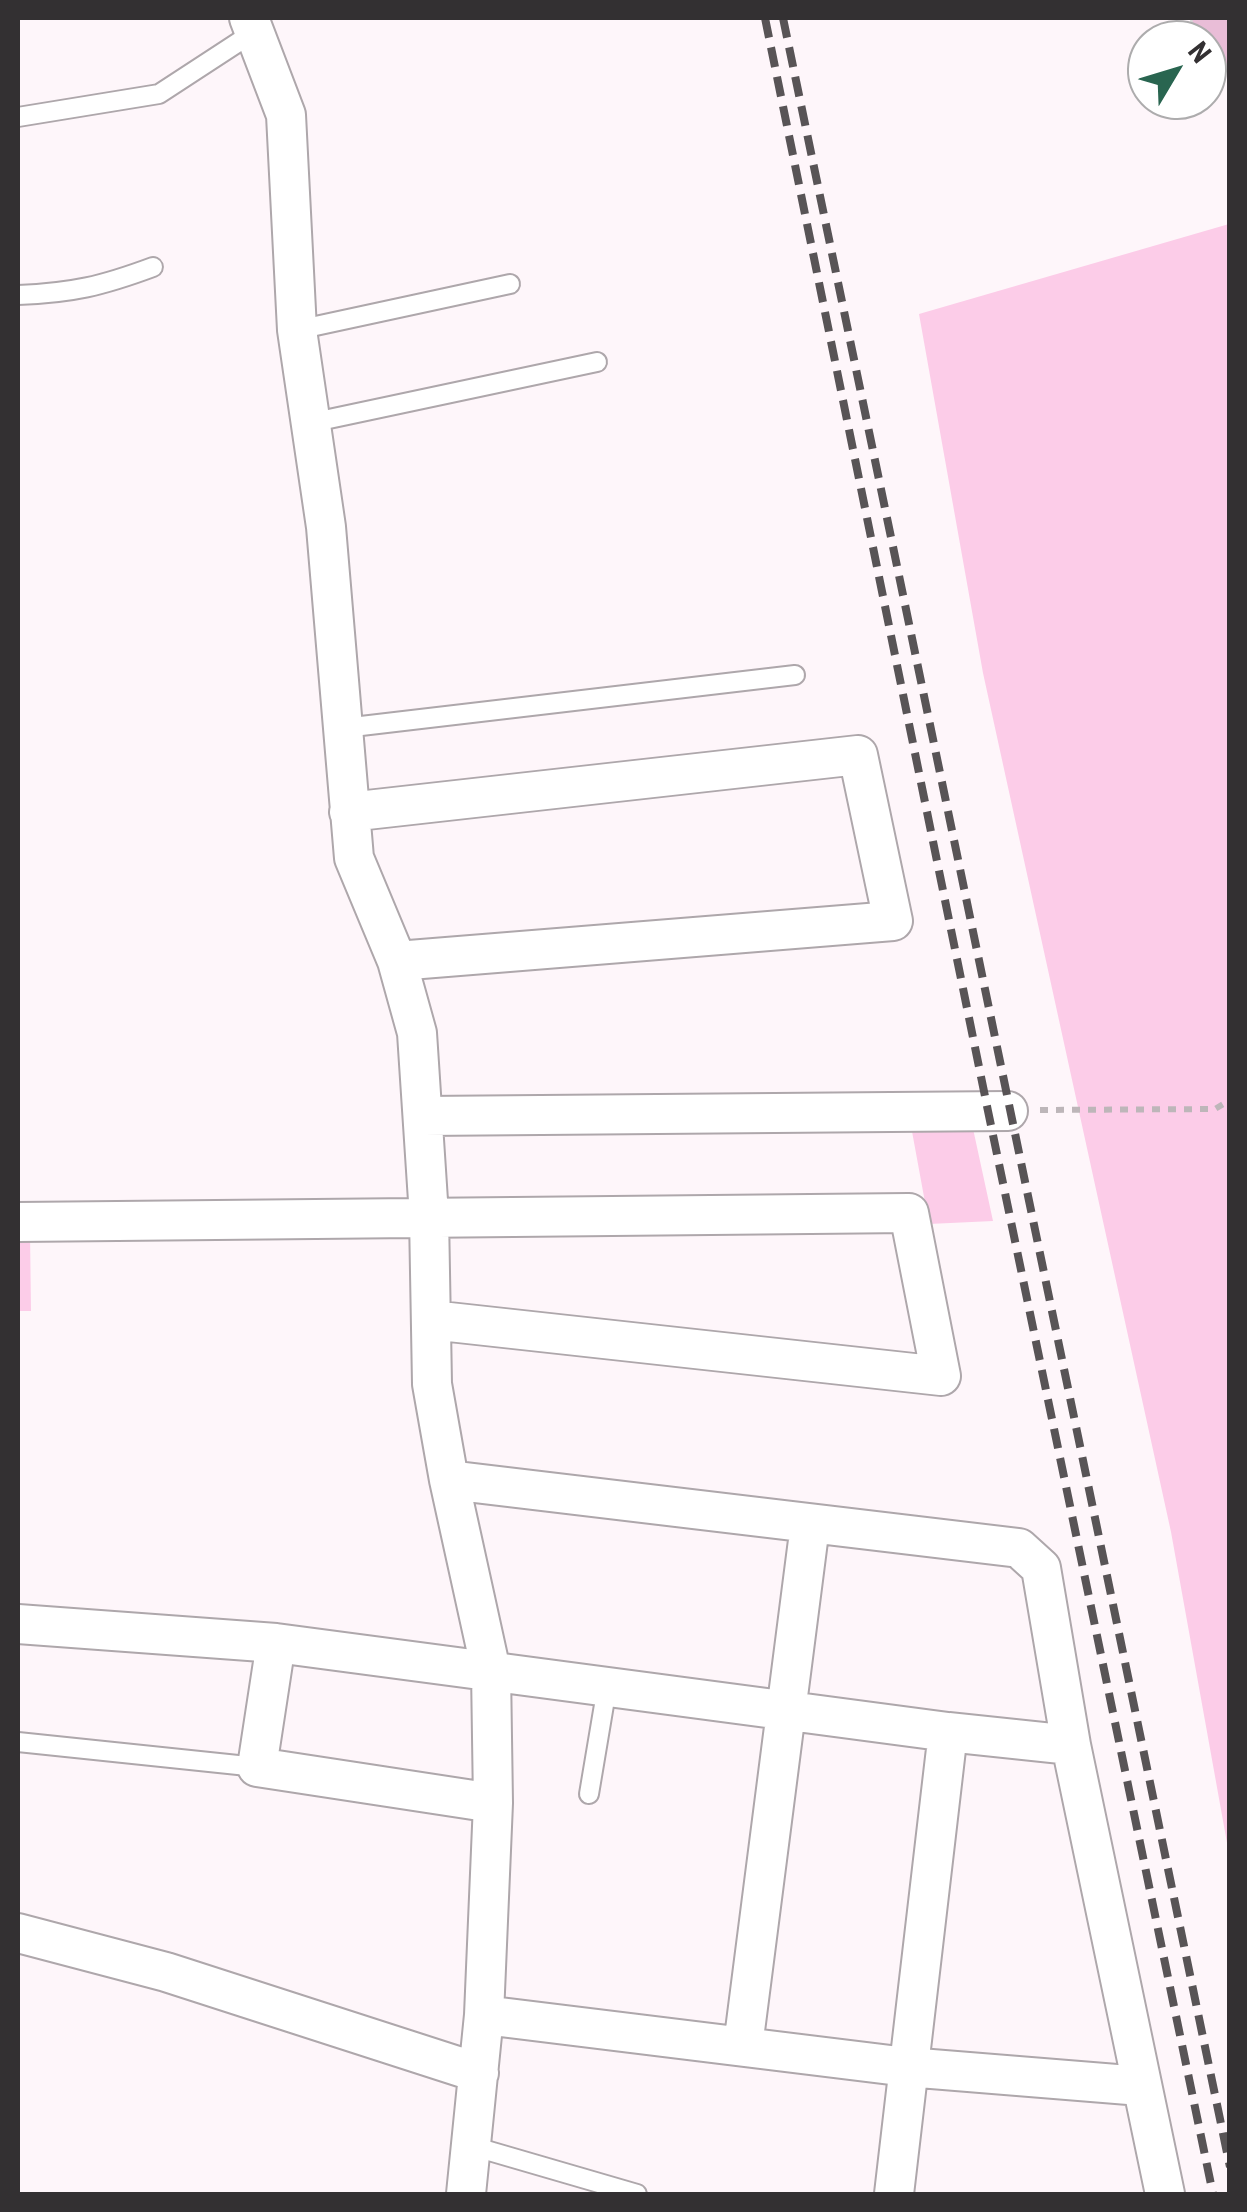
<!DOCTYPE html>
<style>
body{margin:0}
#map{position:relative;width:1247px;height:2212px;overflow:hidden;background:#fef6fa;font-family:"Roboto Condensed",sans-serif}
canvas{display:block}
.frame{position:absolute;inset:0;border:20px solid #333032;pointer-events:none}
.north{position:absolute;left:1127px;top:20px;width:100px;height:100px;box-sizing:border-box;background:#fff;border:2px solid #adacad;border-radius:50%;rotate:52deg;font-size:28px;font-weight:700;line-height:40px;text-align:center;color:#333032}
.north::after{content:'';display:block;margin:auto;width:35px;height:45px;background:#296550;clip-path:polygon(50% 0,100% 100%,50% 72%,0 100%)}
</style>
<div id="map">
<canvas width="1247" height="2212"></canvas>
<div class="frame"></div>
<div class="north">N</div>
</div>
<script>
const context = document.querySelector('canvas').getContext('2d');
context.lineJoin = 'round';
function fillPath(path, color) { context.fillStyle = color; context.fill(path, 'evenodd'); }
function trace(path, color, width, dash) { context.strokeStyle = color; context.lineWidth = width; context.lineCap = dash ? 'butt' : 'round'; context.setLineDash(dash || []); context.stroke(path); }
fillPath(new Path2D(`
 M1229,224H1230L1229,1854L1171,1532L983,673L919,314Z
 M972,1124L993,1221L929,1224L911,1126Z
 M18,1233H30L31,1311H18Z`), '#fccce8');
const lane = new Path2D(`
 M18,117L159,94L254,32
 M18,295C72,293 102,286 153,267
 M297,330L510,284
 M310,423L597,362
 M344,728L795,675
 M18,1742L257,1767
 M589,1794L607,1687
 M472,2146L637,2194`);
const street = new Path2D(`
 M249,18L286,115L297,330L326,527L354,858L397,961L417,1033L429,1216L432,1384L449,1480L491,1671L493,1803L484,2015L466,2194
 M349,812L858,755L893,921L397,961
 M424,1116L1008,1111
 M18,1222L909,1213L941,1376L431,1320
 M449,1480L1019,1548L1041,1568L1071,1745L1165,2194
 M18,1624L276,1643L948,1732L1071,1745
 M276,1643L257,1767L493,1803
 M18,1933L166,1972L479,2073
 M484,2015L907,2067L1141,2086
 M743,2046L810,1525
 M894,2194L948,1732`);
const primary = new Path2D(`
 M1220,18L1230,36`);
trace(lane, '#aea7ab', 22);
trace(street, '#aea7ab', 42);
trace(primary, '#d6d6d6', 60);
trace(new Path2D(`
 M1040,1110L1215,1109L1230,1100`), '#bdb6b9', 6, [8, 8]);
trace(lane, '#fff', 18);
trace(street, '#fff', 38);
trace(primary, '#e9bdd7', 55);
trace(new Path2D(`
 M765,18L988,1111L1213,2194
 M783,18L1230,2167`), '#585456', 8, [20, 10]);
</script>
